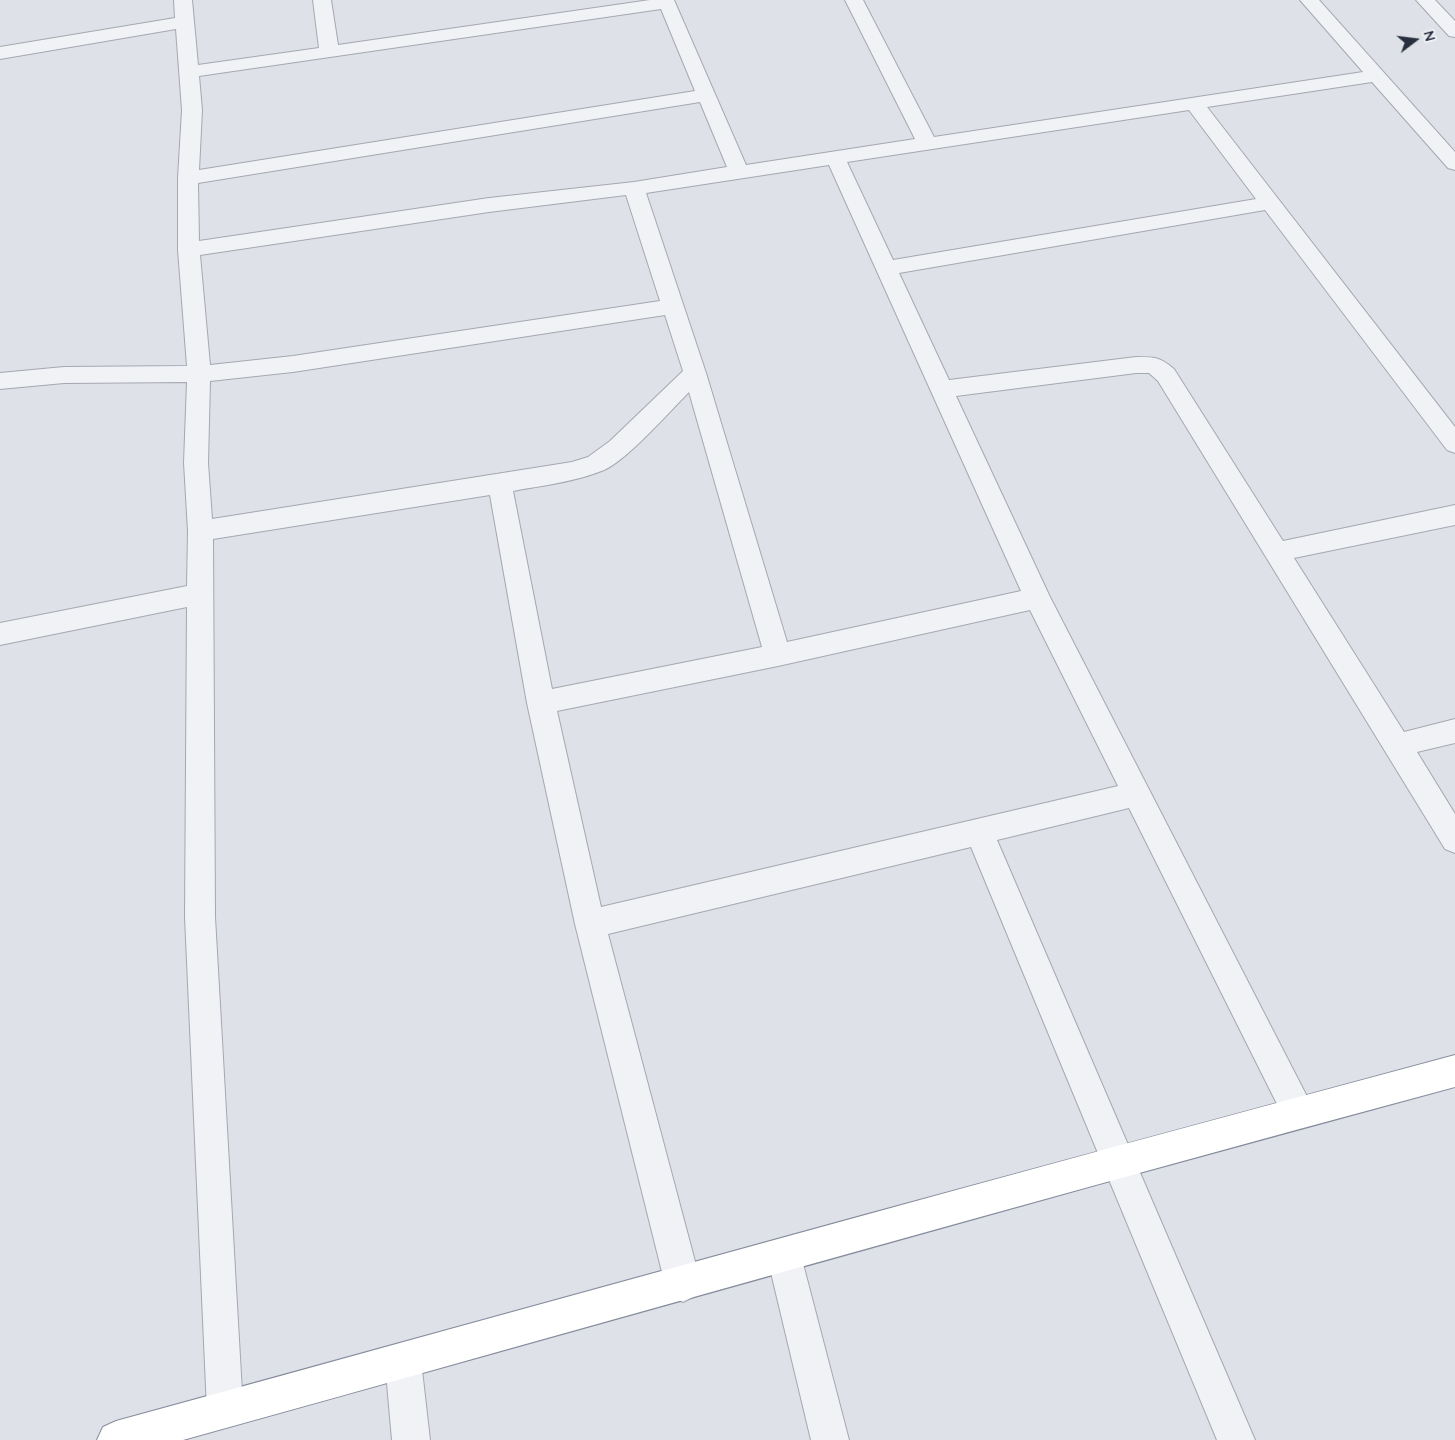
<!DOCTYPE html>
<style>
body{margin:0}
#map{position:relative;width:1455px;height:1440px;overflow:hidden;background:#dee1e7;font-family:Quicksand,sans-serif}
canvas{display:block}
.north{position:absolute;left:1390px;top:15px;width:50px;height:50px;-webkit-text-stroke:4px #eef0f5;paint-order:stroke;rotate:75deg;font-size:14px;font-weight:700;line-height:20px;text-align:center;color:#282f3e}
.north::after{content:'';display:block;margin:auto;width:18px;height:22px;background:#282f3e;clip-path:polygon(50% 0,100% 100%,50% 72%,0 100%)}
</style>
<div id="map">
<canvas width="1455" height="1440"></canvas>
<div class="north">N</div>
</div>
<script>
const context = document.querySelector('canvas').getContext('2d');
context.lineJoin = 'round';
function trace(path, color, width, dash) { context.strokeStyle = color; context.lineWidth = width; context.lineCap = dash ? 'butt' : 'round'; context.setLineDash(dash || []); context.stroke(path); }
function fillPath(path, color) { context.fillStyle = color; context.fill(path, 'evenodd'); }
const minor = new Path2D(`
 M174,0H192L198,65L319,48L313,0H331L338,45L650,0H674L746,165L915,139L845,0H863L934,137L1363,72L1300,0H1319L1455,152V170L1448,168L1372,82L1207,107L1455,427V453L1447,450L1265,210L899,273L949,380L1136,357C1155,357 1160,357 1174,369L1283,541L1455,505V525L1294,558L1404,732L1455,719V743L1417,752L1455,814V853L1445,849L1158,381L1149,373H1136L956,396L1050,597L1315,1112L1311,1124L1299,1128L1287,1124L1129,808L997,840L1255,1440H1217L971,847L608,934L701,1284L695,1296L683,1302L671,1296L665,1284L575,924L527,703L490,495L213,539L215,917L243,1410L238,1423L225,1428L212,1423L207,1410L185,917L187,607L0,645V623L187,586L188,531L184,463L187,382L64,383L0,389V373L64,367L187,366L178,250V178L182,110L176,29L0,59V47L175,18ZM661,9L695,91L199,170L202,110L199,76ZM700,102L727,167L634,182L489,198L199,241L198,183ZM1189,110L1256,199L893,260L847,162ZM829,165L1021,591L787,642L706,373L646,193ZM626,195L660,301L293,356L210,365L200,255L489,212ZM665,315L683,371L610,441L588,457L572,462L212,519L208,463L210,381L293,372ZM689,392L762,647L552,689L513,491C544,485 575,482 604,470C626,461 670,411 689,392ZM1030,610L1118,786L601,907L557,711L778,666Z
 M1416,0H1435L1455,21V37L1449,36Z
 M784,1239L796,1244L801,1256L849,1440H811L767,1256L772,1244Z
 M403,1343L416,1348L421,1361L430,1440H392L385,1361L390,1348Z`);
const highway = new Path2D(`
 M1455,1055V1087C1030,1201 607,1322 183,1440H97L103,1427L116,1421C562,1299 1008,1174 1455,1055Z`);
trace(minor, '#a4a8b1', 2);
trace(highway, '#868e9e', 2);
fillPath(minor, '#f1f2f6');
fillPath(highway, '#fff');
</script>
